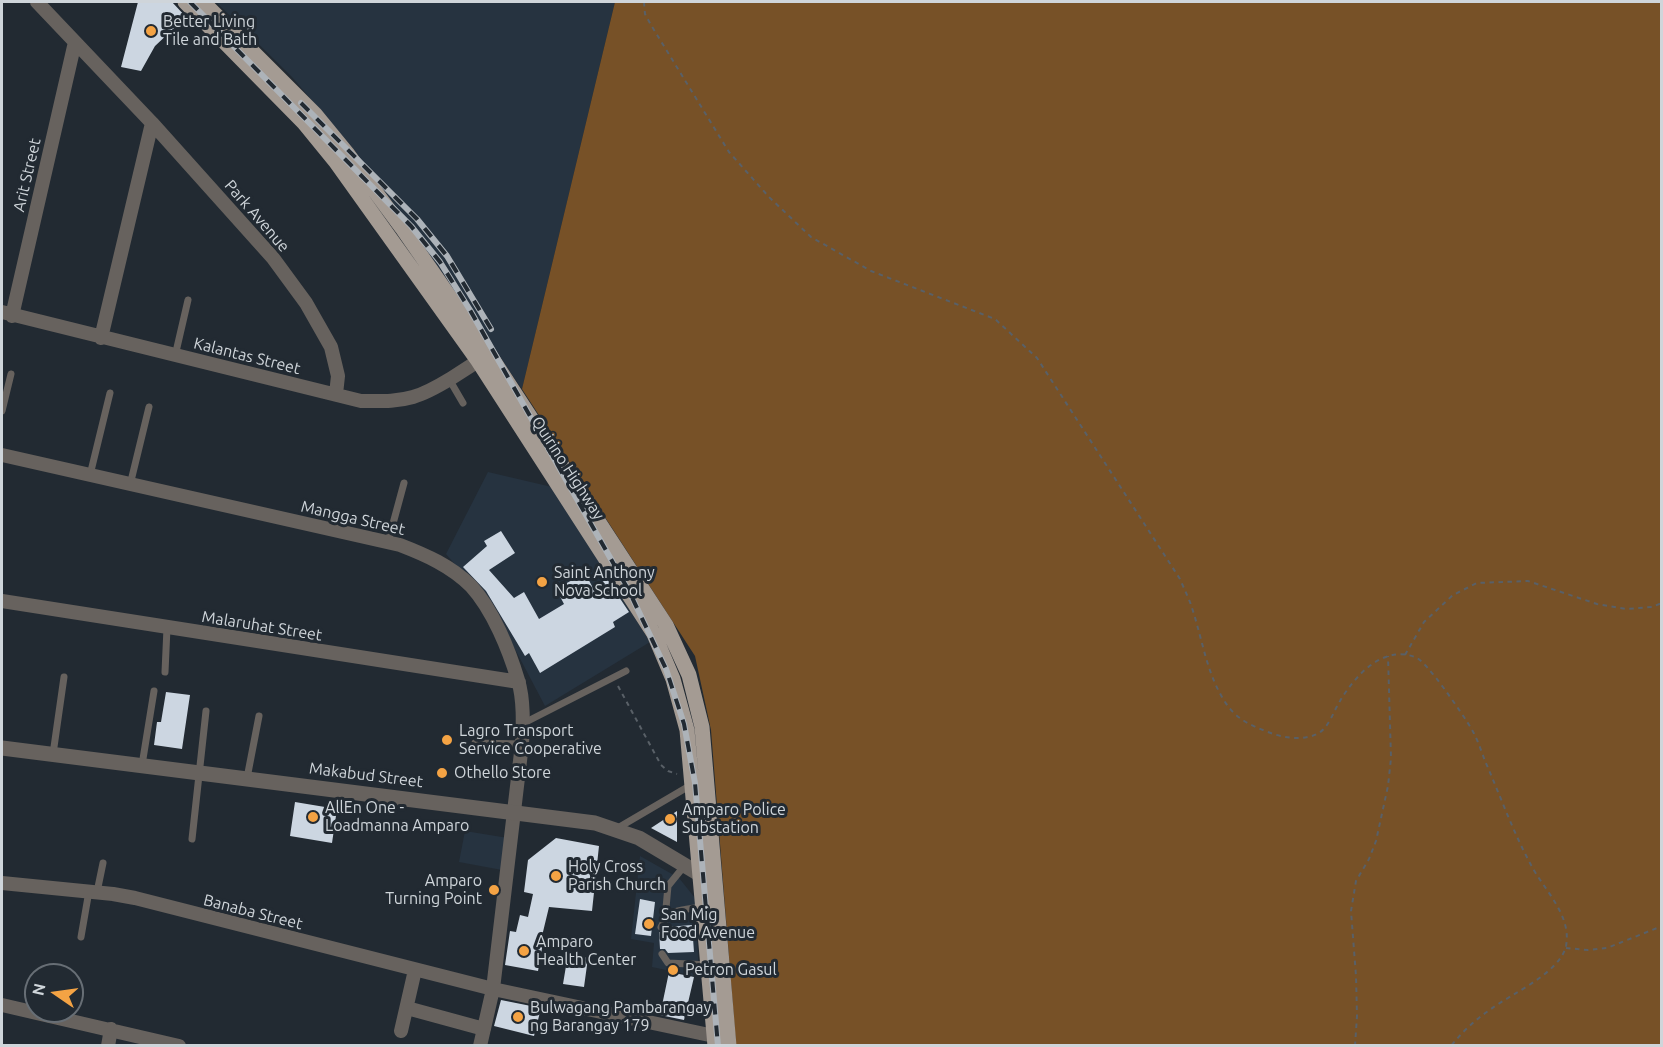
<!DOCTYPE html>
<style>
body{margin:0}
#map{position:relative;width:1663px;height:1047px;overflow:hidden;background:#222a32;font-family:Ubuntu,sans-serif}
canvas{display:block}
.frame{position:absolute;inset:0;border:3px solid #cfd5da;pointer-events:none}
.north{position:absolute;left:24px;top:963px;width:60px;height:60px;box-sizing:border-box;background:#222a32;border:2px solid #676e75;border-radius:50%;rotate:283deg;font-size:16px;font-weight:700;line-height:24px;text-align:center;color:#cfd5da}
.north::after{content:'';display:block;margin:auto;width:21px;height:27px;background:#f4a344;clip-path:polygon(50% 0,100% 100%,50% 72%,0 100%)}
</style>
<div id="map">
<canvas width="1663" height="1047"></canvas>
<div class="frame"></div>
<div class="north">N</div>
</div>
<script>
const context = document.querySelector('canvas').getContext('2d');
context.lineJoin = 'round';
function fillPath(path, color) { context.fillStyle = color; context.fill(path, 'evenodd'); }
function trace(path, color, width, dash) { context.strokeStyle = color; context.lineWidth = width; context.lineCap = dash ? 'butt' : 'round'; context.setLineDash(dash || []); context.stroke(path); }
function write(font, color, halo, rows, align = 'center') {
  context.font = font + ' Ubuntu,sans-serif'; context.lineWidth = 6; context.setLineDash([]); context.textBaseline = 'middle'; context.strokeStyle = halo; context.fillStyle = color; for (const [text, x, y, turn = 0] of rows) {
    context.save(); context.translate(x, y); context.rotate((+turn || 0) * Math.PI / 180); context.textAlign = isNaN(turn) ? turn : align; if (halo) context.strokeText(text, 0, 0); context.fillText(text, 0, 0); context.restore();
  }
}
fillPath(new Path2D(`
 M216,2H615L522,389L351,146L292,77Z
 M488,472L552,487L650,642L545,706L495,611L446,554Z
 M465,831L508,838L502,870L459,862Z
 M640,856L679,878L695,898L699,977L652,967L654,943L631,939Z`), '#263340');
fillPath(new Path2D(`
 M615,2H1661V1045H736L711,730L695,656L522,389Z`), '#775127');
fillPath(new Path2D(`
 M138,2H172L186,17L155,46L141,71L121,67Z
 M501,531L515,553L489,570L514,598L524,592L539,619L564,604L556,589L585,573L593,588L607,579L629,612L613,622L615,627L540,673L529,653L525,656L486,591L463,567L487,546L484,541Z
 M166,692L190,695L182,749L154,745L157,722H161Z
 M295,802L337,809L332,843L290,836Z
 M677,811V842L651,828Z
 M556,838L599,846L592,911L549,907L542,936L544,937L538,971L505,965L510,931L516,932L520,915L528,917L533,894L524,892L528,860Z
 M640,899L655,902L651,936L635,934Z
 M692,925L694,952L668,953L665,949H660L659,932H663L667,927Z
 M568,954L588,958L584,987L563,984Z
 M669,972L694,977L684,1020L660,1015Z
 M501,1000L541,1008L534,1036L494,1026Z`), '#ccd6e1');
trace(new Path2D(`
 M644,2L645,14L651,25L729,152L769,197L811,237L871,271L995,319L1037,358L1180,579C1184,589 1189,598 1192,608C1203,641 1206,672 1225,702C1236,719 1250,725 1268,732C1283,738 1302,741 1317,734C1329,728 1333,712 1340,701C1355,676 1382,645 1415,657C1427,661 1463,715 1471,728C1477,738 1481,750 1485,761C1500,795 1513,832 1531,865C1544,890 1572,915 1566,946C1560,973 1511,994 1491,1009C1475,1020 1463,1031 1451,1046
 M1405,655L1424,622L1453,595L1477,583L1528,581L1597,604L1626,609L1652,607L1662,603
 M618,686L661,765L668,771L677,774
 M1566,948L1588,950L1607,948L1662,926
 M1355,1046L1357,1016L1356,976L1351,911L1356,881L1369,859L1376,841L1388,786L1391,758L1388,656`), '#596067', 2, [4.5, 4.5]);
trace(new Path2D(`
 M175,356L188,300
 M449,379L463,403
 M2,411L11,374
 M90,475L110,393
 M130,485L149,407
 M388,542L404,483
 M165,672L167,628
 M524,723L626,671
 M475,743L522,744
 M53,754L64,677
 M142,765L154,691
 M247,778L259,716
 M616,829L691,785
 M192,839L206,711
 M97,892L103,863
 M665,919L668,886L685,865
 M661,927C669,908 684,910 702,907
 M81,937L89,891
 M662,954L668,963L709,965`), '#67625e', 7);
trace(new Path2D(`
 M37,2L152,123L273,258L306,303L331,347L338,376L336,394
 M2,312L361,401C379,401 396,402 413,397C434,391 470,367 487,354
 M12,316L75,42
 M101,338L152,123
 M2,455L400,545C426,555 451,566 471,586C493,610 509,650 518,680C524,700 523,724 522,744L493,989L480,1046
 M2,601L519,682
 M2,883L113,894L135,898L493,989L714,1036L723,1034
 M2,1005L179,1046
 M407,1008L484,1029
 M401,1031L415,970
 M108,1046L111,1029`), '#67625e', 14);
trace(new Path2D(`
 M2,748L595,823L639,838L701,875L708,876`), '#67625e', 15);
trace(new Path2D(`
 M185,2L304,123L335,161L478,361L654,634L673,679L687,730L715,1046
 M203,2L315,114L347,153L402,228L488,352L666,625L689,675L702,727L729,1046`), '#a49b93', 15);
const rail = new Path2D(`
 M190,2L411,226L440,262L470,310L629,591L666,669L684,724L695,783L718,1046
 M301,103L417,219L447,256L491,329`);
trace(rail, '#adb3b9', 6);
trace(rail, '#222a32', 4, [11]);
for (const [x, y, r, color] of [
 [151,31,6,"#f4a344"],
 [542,582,6,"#f4a344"],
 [447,740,6,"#f4a344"],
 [442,773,6,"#f4a344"],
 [313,817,6,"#f4a344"],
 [670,819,6,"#f4a344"],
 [556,876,6,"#f4a344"],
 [494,890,6,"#f4a344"],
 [649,924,6,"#f4a344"],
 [524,951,6,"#f4a344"],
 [673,970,6,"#f4a344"],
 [518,1017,6,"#f4a344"]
]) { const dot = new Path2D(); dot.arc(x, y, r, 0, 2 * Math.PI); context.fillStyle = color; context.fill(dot); trace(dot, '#222a32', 2); }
write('16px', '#cfd5da', '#222a32', [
 ["Better Living",163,22],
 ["Tile and Bath",163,40],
 ["Saint Anthony",554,573],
 ["Nova School",554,591],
 ["Lagro Transport",459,731],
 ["Service Cooperative",459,749],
 ["Othello Store",454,773],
 ["AllEn One -",325,808],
 ["Loadmanna Amparo",325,826],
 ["Amparo Police",682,810],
 ["Substation",682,828],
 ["Holy Cross",568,867],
 ["Parish Church",568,885],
 ["Amparo",482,881,"right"],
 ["Turning Point",482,899,"right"],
 ["San Mig",661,915],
 ["Food Avenue",661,933],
 ["Amparo",536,942],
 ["Health Center",536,960],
 ["Petron Gasul",685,970],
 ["Bulwagang Pambarangay",530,1008],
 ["ng Barangay 179",530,1026]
], 'left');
write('16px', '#cfd5da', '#222a32', [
 ["Arit Street",27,175,-77],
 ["Park Avenue",257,216,49],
 ["Kalantas Street",247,356,14],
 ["Quirino Highway",568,468,57],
 ["Mangga Street",353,518,13],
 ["Malaruhat Street",262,626,9],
 ["Makabud Street",366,775,7],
 ["Banaba Street",253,912,14]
]);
</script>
